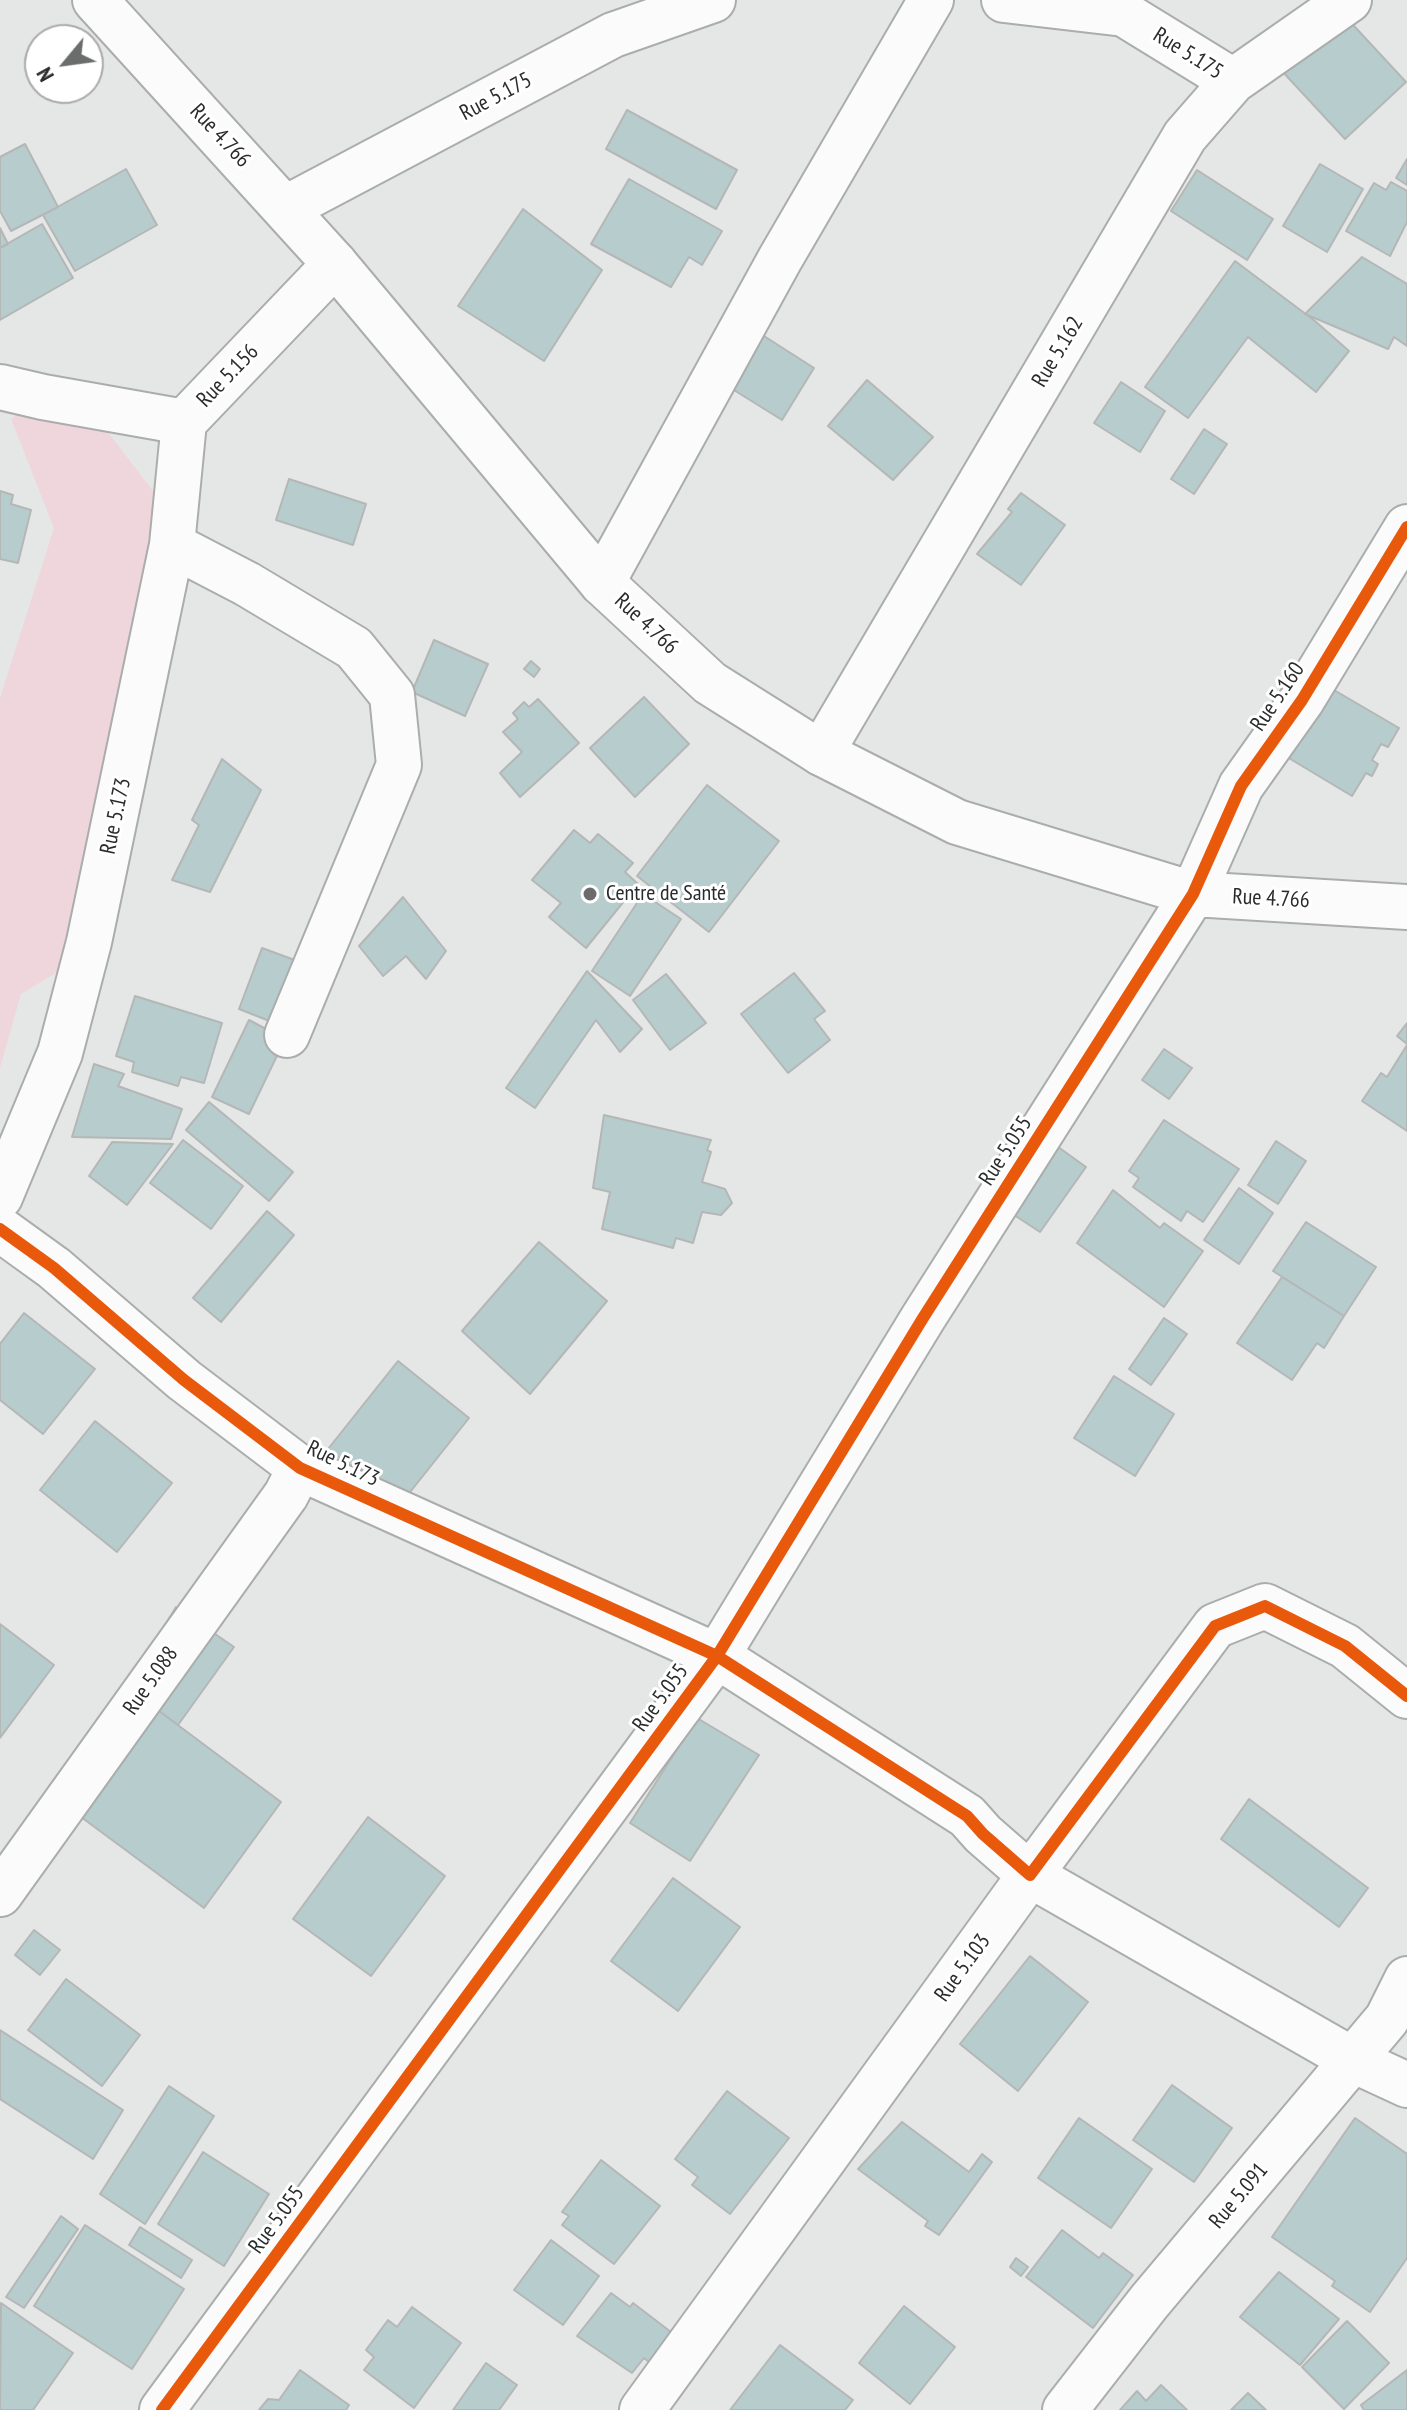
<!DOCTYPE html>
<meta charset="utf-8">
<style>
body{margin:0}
#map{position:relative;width:1407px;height:2410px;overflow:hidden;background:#e5e7e7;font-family:"PT Sans Narrow",sans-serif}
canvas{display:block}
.north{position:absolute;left:24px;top:24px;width:80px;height:80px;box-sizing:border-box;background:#fff;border:2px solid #aaaaab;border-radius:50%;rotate:241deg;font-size:22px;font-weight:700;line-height:32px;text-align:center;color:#2a2b2c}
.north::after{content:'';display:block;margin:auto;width:28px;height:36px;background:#6b6d6d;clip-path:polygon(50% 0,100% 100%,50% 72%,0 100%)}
</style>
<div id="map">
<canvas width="1407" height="2410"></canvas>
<div class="north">N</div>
</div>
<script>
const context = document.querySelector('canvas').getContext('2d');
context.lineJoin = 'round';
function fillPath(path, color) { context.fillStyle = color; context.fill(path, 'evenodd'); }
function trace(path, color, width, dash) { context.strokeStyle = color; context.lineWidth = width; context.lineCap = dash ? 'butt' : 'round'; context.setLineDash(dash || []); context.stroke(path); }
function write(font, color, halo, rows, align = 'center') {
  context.font = font + ' "PT Sans Narrow",sans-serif'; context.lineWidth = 6; context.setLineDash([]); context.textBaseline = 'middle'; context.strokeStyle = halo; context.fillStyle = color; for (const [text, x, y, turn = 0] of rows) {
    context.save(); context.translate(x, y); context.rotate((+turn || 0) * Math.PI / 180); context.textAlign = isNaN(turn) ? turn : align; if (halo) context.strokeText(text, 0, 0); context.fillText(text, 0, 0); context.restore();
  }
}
fillPath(new Path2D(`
 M43,397L94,414L153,491L159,508L74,962L21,994L0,1068V698L54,528L11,419Z`), '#efd5dc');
const building = new Path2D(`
 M1342,13L1406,82L1345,139L1281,70Z
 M627,110L737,170L716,209L606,149Z
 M25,144L58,207L11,231L0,211V157Z
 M1407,159V185L1396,178Z
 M1320,164L1363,189L1327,252L1283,226Z
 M126,169L157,225L75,271L43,215Z
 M1197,170L1273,219L1247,260L1171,211Z
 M629,179L722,231L702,265L689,257L671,287L591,244Z
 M1391,182L1407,191V222L1390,256L1346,231L1374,183L1386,190Z
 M523,209L602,270L544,361L458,306Z
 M42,224L73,278L0,320V248Z
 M0,228L8,244L0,248Z
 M1362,257L1407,284V346L1394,337L1388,349L1305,314Z
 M1235,261L1315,321L1349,351L1316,392L1248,337L1188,418L1145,387Z
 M753,329L814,368L782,420L721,382Z
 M867,380L933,437L893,480L828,426Z
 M1121,382L1165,411L1140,452L1094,423Z
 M1204,429L1227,444L1194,494L1171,479Z
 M289,479L366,504L353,545L276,520Z
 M0,491L13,495L11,504L31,510L18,563L0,559Z
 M1021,493L1065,525L1021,585L977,554L1012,512L1008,509Z
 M434,640L488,664L465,716L412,692Z
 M531,661L540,669L534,677L524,669Z
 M1322,683L1399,728L1388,747L1381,744L1372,760L1378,764L1372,776L1366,773L1352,796L1287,757Z
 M644,697L689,744L635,797L590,748Z
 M538,699L579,743L520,797L500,773L522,752L503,732L518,719L513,713L524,702L529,707Z
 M222,759L261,790L210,892L172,880L199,825L192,820Z
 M707,785L779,841L709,932L637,876Z
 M574,830L590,843L598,834L633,863L625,872L638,884L586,948L549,917L561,903L532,880Z
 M643,894L681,919L630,996L592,971Z
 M403,897L446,951L426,979L406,956L383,976L359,946Z
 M262,948L300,962L277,1024L239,1009Z
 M587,971L642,1029L620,1052L596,1020L535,1108L506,1088Z
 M794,973L825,1011L814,1019L830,1040L788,1073L741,1014Z
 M666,974L706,1023L670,1050L633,1000Z
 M135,996L222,1023L204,1083L181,1077L178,1086L132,1072L134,1062L116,1056Z
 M249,1020L285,1039L249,1114L212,1097Z
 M1407,1023V1044L1397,1036Z
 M1407,1045V1131L1362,1101L1381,1073L1387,1077Z
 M1164,1049L1192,1068L1169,1099L1142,1080Z
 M94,1064L124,1074L118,1086L182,1109L171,1139L72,1137Z
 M209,1102L293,1172L269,1201L186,1130Z
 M604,1115L711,1140L707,1150L711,1152L702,1182L725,1189L732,1203L721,1215L702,1212L693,1243L676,1238L673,1248L602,1229L610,1192L593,1188Z
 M1164,1120L1239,1169L1203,1222L1187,1211L1181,1221L1133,1187L1139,1178L1129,1171Z
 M183,1140L243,1186L211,1229L150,1183Z
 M1276,1141L1306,1161L1278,1204L1248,1185Z
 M112,1142L173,1144L127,1205L89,1176Z
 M1054,1144L1086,1167L1040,1232L1005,1209Z
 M1239,1188L1273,1213L1239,1264L1204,1240Z
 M1113,1190L1160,1228L1164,1223L1203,1251L1164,1307L1077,1243Z
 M267,1211L294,1235L221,1322L193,1298Z
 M1306,1222L1376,1267L1344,1316L1273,1271Z
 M539,1242L607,1301L530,1394L462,1331Z
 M1282,1277L1344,1316L1324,1348L1317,1343L1292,1380L1237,1343Z
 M24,1313L95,1369L43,1434L0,1400V1344Z
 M1164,1318L1187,1334L1151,1385L1129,1369Z
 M398,1361L469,1418L399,1506L328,1449Z
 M1114,1376L1174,1414L1135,1476L1074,1438Z
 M95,1421L172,1483L117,1552L40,1490Z
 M176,1607L234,1647L178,1725L159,1711L108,1781L84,1759Z
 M0,1624L54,1665L0,1738Z
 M159,1711L281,1802L204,1908L81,1817Z
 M697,1718L759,1755L690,1861L630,1823Z
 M1249,1799L1368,1888L1339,1927L1221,1839Z
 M368,1817L445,1876L371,1976L293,1919Z
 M673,1878L740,1927L678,2011L611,1961Z
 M34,1930L60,1950L40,1975L15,1955Z
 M1030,1956L1088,2002L1018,2091L960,2044Z
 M66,1979L140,2035L102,2086L28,2030Z
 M0,2030L123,2110L93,2159L0,2099Z
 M1172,2085L1232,2128L1194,2182L1133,2140Z
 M169,2086L214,2116L145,2224L100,2194Z
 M727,2091L789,2138L730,2214L692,2185L698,2177L675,2159Z
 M1079,2118L1152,2169L1111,2228L1038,2178Z
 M1355,2118L1407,2154V2258L1370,2312L1332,2286L1335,2281L1272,2237Z
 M902,2122L969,2172L982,2154L992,2162L939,2235L925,2226L928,2221L858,2169Z
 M203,2152L269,2194L224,2266L158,2224Z
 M601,2160L660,2206L614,2264L562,2225L569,2216L562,2212Z
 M61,2216L78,2229L24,2308L6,2297Z
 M85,2225L184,2289L132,2369L34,2306Z
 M140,2227L192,2260L181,2278L129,2245Z
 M1062,2230L1099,2258L1103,2253L1133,2275L1093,2328L1026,2277Z
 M551,2240L599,2276L563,2325L514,2290Z
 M1016,2258L1028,2267L1021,2276L1010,2267Z
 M1279,2272L1339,2319L1300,2365L1240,2317Z
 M611,2293L630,2307L633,2303L671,2332L649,2362L644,2358L632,2373L577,2336Z
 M1,2303L73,2353L33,2410H0Z
 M904,2306L955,2347L910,2404L859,2363Z
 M412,2307L461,2343L414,2408L364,2370L374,2357L366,2350L388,2320L397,2327Z
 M1347,2321L1389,2363L1344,2409L1302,2367Z
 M780,2345L853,2400L845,2410H730Z
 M486,2363L517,2385L499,2410H453Z
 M300,2370L349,2405L346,2410H259L268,2399L279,2400Z
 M1407,2370V2410H1364L1361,2405Z
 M1161,2385L1187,2410H1120L1137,2391L1146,2401Z
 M1248,2393L1266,2410H1231Z`);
fillPath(building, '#b6cccd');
trace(building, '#b5b7b7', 2);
const street = new Path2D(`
 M1004,0L1124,14L1233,81
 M286,208L613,35L713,0
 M0,387L43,397L184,422
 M184,422L335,264
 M172,545L247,584L354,648L392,695L399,765L287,1035
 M602,583L780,259L931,0
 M821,753L1185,136L1233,81L1349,0
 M1193,894L1241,786L1302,700L1407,527
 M0,1197L60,1053L89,942L172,545L184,422
 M0,1229L54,1268L184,1380L300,1468L717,1656L967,1816L983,1834L1030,1875L1215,1626L1265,1606L1345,1646L1407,1696
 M0,1894L286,1495L300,1468
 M642,2410L1030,1875L1353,2060L1407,2085
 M1065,2410L1149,2302L1387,2019L1407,1979`);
const secondary = new Path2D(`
 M95,0L335,264L602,583L710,683L821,753L957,822L1193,894L1407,907
 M162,2410L717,1656L923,1318L1193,894`);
trace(street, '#abadad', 48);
trace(secondary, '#abadad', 48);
trace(street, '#fbfbfb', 44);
trace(secondary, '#fbfbfb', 44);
trace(new Path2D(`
 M0,1229L54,1268L184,1380L300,1468L717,1656L967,1816L983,1834L1030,1875L1215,1626L1265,1606L1345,1646L1407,1696
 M162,2410L717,1656L923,1318L1193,894L1241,786L1302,700L1407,527`), '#e8590c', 12);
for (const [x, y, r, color] of [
 [590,894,8,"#6b6d6d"]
]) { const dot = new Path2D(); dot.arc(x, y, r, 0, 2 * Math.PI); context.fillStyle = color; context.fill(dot); trace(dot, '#fff', 3); }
write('22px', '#2a2b2c', '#fff', [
 ["Rue 5.175",1188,54,32],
 ["Rue 5.175",496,97,-28],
 ["Rue 4.766",220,136,47],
 ["Rue 5.162",1058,352,-59],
 ["Rue 5.156",228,376,-46],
 ["Rue 4.766",646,624,43],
 ["Rue 5.160",1278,697,-56],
 ["Rue 5.173",116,816,-78],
 ["Rue 4.766",1271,899,3],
 ["Rue 5.055",1006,1151,-57],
 ["Rue 5.173",343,1464,26],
 ["Rue 5.088",151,1681,-55],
 ["Rue 5.055",661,1698,-54],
 ["Rue 5.103",963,1968,-54],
 ["Rue 5.091",1239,2196,-50],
 ["Rue 5.055",277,2220,-54]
]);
write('22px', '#2a2b2c', '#fff', [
 ["Centre de Santé",606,894]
], 'left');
</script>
